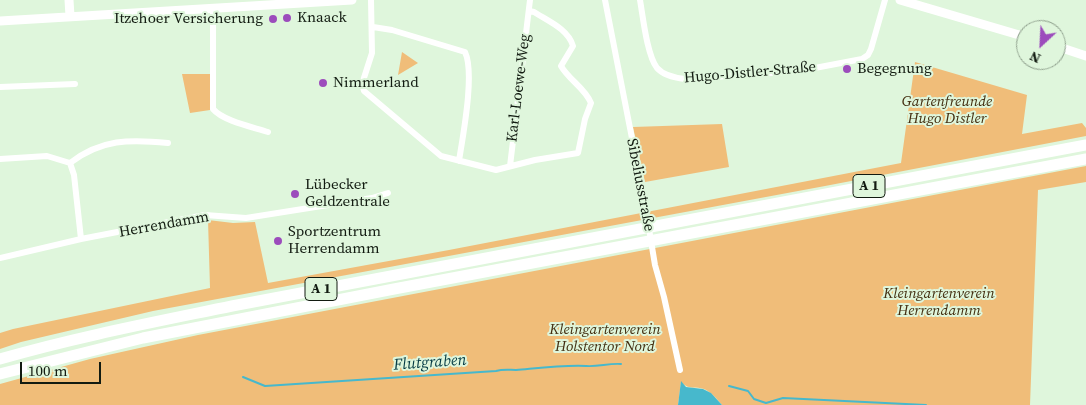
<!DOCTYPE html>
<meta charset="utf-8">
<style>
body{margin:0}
#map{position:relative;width:1086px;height:405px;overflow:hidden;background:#dff6dc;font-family:"Source Serif 4",serif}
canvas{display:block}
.north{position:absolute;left:1016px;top:20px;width:50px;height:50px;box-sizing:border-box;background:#dff6dc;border:1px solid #8d9e8b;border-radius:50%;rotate:205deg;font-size:14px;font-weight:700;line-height:20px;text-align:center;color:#121b11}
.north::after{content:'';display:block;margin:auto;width:18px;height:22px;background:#9c4cbc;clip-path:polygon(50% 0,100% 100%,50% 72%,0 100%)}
.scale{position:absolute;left:20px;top:362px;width:81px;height:22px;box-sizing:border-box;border:2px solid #121b11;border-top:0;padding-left:6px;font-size:15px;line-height:18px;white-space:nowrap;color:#121b11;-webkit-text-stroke:4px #dff6dc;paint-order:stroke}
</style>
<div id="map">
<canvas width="1086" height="405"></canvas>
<div class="north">N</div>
<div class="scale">100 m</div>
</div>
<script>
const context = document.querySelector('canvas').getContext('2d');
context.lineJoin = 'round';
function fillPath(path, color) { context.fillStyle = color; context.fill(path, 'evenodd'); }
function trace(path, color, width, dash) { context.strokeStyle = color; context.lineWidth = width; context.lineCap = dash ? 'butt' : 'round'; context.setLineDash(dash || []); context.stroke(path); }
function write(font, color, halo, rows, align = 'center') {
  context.font = font + ' "Source Serif 4",serif'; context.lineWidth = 4; context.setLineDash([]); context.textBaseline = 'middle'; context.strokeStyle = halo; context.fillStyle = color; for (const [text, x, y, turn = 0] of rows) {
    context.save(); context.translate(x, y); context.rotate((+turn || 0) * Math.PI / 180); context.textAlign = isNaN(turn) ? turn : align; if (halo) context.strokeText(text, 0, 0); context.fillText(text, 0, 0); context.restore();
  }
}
fillPath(new Path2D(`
 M402,52L418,63L398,75Z
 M915,62L1027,95L1022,134L1082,123L1086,128V136L825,186L153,311L21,342L0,349V333L13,329L210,288L208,220L233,223L255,222L268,283L449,250L901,163Z
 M182,74H210V110L190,113Z
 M722,124L729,167L645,182L633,127Z
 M1086,166V182L1038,190L1030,405H722C717,399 711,392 704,389C693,385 690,391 681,382L678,405H0V384L90,359L198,335Z`), '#f0bd79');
fillPath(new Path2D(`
 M681,381L686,387L703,389L711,393L722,405H678Z`), '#47b8cc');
trace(new Path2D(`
 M243,377L265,386L496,371C503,369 509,370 516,370C539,368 562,365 586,366C598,367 609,363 621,364
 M729,386L748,391L754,399L766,403L783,398L926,405`), '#47b8cc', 2);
trace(new Path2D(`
 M371,0L372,53L362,84L364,91L441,156L496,170L535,160L578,153L585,119L591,103C585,88 569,80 561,66L573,46C568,29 548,21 534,12L529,11
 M605,0L645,205L655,265L664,297L680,370
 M640,0C643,17 647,55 657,68C664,76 676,78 685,79L799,71L862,59L868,55L871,49L885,0
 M213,9V109C223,121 253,127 268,132
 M373,27L392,30L465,52C475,73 463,135 459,161
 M0,87L75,84
 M0,159L47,156L70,163
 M70,163C101,139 130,139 168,143
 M70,163L74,175L81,239
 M510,166L530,0
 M0,258L81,239L205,215L246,218L372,198L388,193`), '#fff', 6);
trace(new Path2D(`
 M69,0L70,16
 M900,0L1026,37
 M0,21L352,0
 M1056,46L1086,56`), '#fff', 9);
trace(new Path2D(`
 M0,359C76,337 155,322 232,306L1086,145
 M0,374L143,338L394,289L1086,159`), '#fff', 11);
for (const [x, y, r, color] of [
 [287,18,5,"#9c4cbc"],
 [273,19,5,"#9c4cbc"],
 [847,69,5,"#9c4cbc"],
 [323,83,5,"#9c4cbc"],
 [295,194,5,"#9c4cbc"],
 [278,241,5,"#9c4cbc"]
]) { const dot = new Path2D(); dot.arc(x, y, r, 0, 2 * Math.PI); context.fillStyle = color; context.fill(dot); trace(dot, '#dff6dc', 2); }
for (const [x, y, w] of [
 [869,186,32],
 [321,289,32]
]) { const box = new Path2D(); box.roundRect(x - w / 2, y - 11.5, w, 23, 4); context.fillStyle = '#dff6dc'; context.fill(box); trace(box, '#121b11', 1); }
write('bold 14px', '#121b11', null, [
 ["A 1",869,186],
 ["A 1",321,289]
]);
write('15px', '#121b11', '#dff6dc', [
 ["Knaack",297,18],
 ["Itzehoer Versicherung",263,19,"right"],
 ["Begegnung",857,69],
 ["Nimmerland",333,83],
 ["Lübecker",305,185],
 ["Geldzentrale",305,202],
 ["Sportzentrum",288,232],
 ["Herrendamm",288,249]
], 'left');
write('15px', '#121b11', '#dff6dc', [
 ["Hugo-Distler-Straße",750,73,-5],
 ["Karl-Loewe-Weg",519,88,-83],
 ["Sibeliusstraße",640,185,79],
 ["Herrendamm",164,225,-10]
]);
write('italic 15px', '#432e10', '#dff6dc', [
 ["Gartenfreunde",947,102],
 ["Hugo Distler",947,119],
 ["Kleingartenverein",939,294],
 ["Herrendamm",939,311],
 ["Kleingartenverein",605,330],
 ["Holstentor Nord",605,347]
]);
write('italic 16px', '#053b44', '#dff6dc', [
 ["Flutgraben",430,363,-4]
]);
</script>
